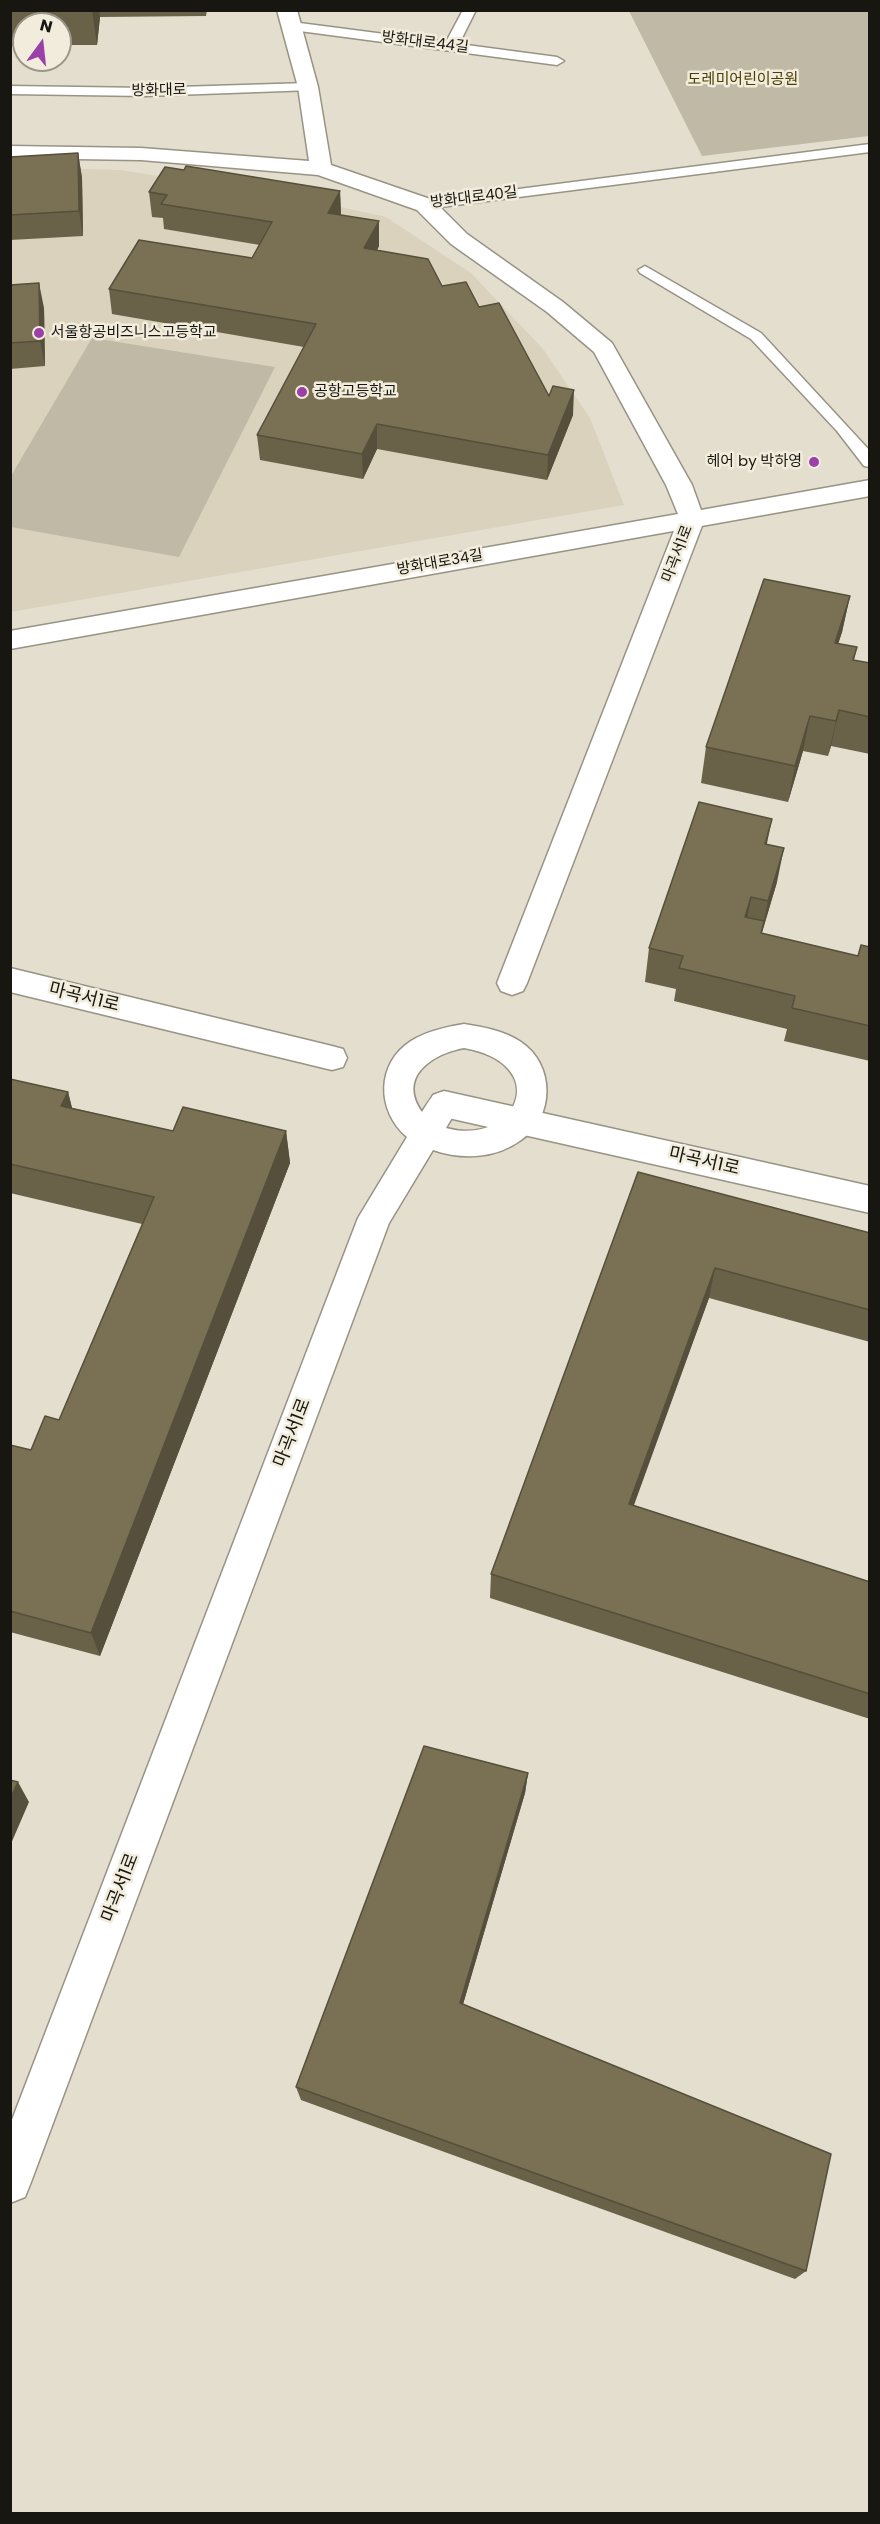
<!DOCTYPE html>
<meta charset="utf-8">
<style>
body{margin:0}
#map{position:relative;width:880px;height:2524px;overflow:hidden;background:#e3dece;font-family:Poppins,sans-serif}
canvas{display:block}
.frame{position:absolute;inset:0;border:12px solid #181611;pointer-events:none}
.north{position:absolute;left:12px;top:12px;width:60px;height:60px;box-sizing:border-box;background:#f1ecdb;border:2px solid #9a968a;border-radius:50%;rotate:15deg;font-size:16px;font-weight:700;line-height:24px;text-align:center;color:#181611}
.north::after{content:'';display:block;margin:auto;width:21px;height:27px;background:#9b3fa9;clip-path:polygon(50% 0,100% 100%,50% 72%,0 100%)}
</style>
<div id="map">
<canvas width="880" height="2524"></canvas>
<div class="frame"></div>
<div class="north">N</div>
</div>
<script>
const context = document.querySelector('canvas').getContext('2d');
context.lineJoin = 'round';
function fillPath(path, color) { context.fillStyle = color; context.fill(path, 'evenodd'); }
function trace(path, color, width, dash) { context.strokeStyle = color; context.lineWidth = width; context.lineCap = dash ? 'butt' : 'round'; context.setLineDash(dash || []); context.stroke(path); }
function write(font, color, halo, rows, align = 'center') {
  context.font = font + ' Poppins,"Noto Sans KR",sans-serif'; context.lineWidth = 5; context.setLineDash([]); context.textBaseline = 'middle'; context.strokeStyle = halo; context.fillStyle = color; for (const [text, x, y, turn = 0] of rows) {
    context.save(); context.translate(x, y); context.rotate((+turn || 0) * Math.PI / 180); context.textAlign = isNaN(turn) ? turn : align; if (halo) context.strokeText(text, 0, 0); context.fillText(text, 0, 0); context.restore();
  }
}
fillPath(new Path2D(`
 M11,167L120,170L294,197L386,217L471,273L543,349L590,418L624,505L11,612Z`), '#dad2bc');
fillPath(new Path2D(`
 M629,11H869V136L702,156Z
 M92,338L275,367L179,557L11,527V476Z`), '#bfb9a5');
const lane = new Path2D(`
 M463,10H476L459,44L557,57L564,61L557,65L292,30L286,26L292,22L446,42Z
 M308,83L315,87L313,90L146,96L10,94V86L146,88Z
 M870,144V152L425,209L418,205L425,201Z
 M645,266L761,333L870,451V467L864,466L837,431L751,339L640,273L638,270Z`);
const street = new Path2D(`
 M277,10H297L318,87L331,165L433,200L467,234L563,302L612,343L692,485L701,510L870,480V496L10,649V631L678,514L666,485L594,352L547,312L451,244L417,210L318,175L141,160L10,158V146L141,148L309,161L298,87Z
 M10,968L332,1046L343,1049L347,1058L343,1067L332,1070L10,992Z
 M444,1091L870,1186V1213L444,1117L433,1113L428,1104L433,1095Z`);
const secondary = new Path2D(`
 M692,510L701,512L705,518L527,983L523,991L512,995L501,991L497,983L679,518L683,512Z
 M464,1024C483,1027 505,1031 521,1042C555,1065 555,1117 521,1140C495,1159 462,1160 433,1150L389,1223L31,2182L25,2197L10,2203V2125L358,1218L407,1137C376,1111 376,1063 411,1041C427,1031 446,1027 464,1024ZM464,1048C554,1064 517,1147 446,1128L460,1104L455,1095C435,1088 432,1096 422,1112C397,1077 432,1054 464,1048Z`);
trace(lane, '#989384', 3);
trace(street, '#989384', 3);
trace(secondary, '#989384', 3);
fillPath(lane, '#fff');
fillPath(street, '#fff');
fillPath(secondary, '#fff');
fillPath(new Path2D(`
 M10,10H207L206,16L100,17L97,45H60V24H24V46H10Z
 M78,153L82,178L83,236L10,240V157Z
 M184,170L340,191L341,215L379,246L377,250L479,307L549,396L573,415L547,480L377,449L363,479L260,460L257,435L304,347L112,314L109,289L252,258L260,245L164,229L163,218L152,217L149,192Z
 M10,285L44,308L45,366L10,369Z
 M850,596L842,632L838,644L857,647L854,660L870,663V754L831,746L828,756L803,751L788,802L701,783L706,747Z
 M767,844L777,882L762,933L858,956L870,947V1061L784,1041L787,1029L674,1001L676,989L645,982L649,948Z
 M10,1079L68,1092L72,1108L173,1131H286L290,1163L100,1656L10,1632V1445L31,1450L59,1420L142,1224L10,1193Z
 M638,1172L870,1233V1342L709,1298L633,1505L870,1582V1719L490,1598L491,1574Z
 M528,1773L525,1793L463,2004L806,2271L795,2279L301,2100L296,2087Z`), '#696148');
fillPath(new Path2D(`
 M92,10H99L100,17L97,45Z
 M78,153L82,178L83,236L79,211Z
 M340,191L341,216L328,213Z
 M379,221V246L365,273L364,248Z
 M39,283L44,308L45,366L40,341Z
 M574,390L573,415L547,480L548,455Z
 M377,424V449L363,479L362,454Z
 M850,596L842,632L827,679L835,643Z
 M839,710L831,746L828,756L836,721Z
 M810,716L803,751L788,802L795,766Z
 M772,819L765,853V844Z
 M784,848L777,882L761,935L768,901Z
 M751,897L745,931V917Z
 M68,1092L76,1124L61,1106Z
 M286,1131L290,1163L100,1656L91,1633Z
 M715,1268L709,1298L625,1530L629,1504Z
 M528,1773L525,1793L459,2018L460,2003Z
 M18,1782L29,1802L10,1846V1799Z`), '#554f3b');
const building = new Path2D(`
 M78,153L79,211L10,215V157Z
 M186,166L340,191L328,213L379,221L364,248L428,259L442,286L466,282L479,307L499,303L549,396L553,386L574,390L548,455L377,424L362,454L257,435L316,324L109,289L139,240L252,258L272,222L161,204L167,195L149,192L165,167L184,170Z
 M39,283L40,341L10,343V285Z
 M764,579L850,596L835,643L857,647L853,660L870,663V717L839,710L836,721L810,716L795,766L706,747Z
 M699,802L772,819L765,844L784,848L768,901L751,897L745,917L764,921L761,933L858,956L861,945L870,947V1026L792,1008L795,996L679,968L683,956L649,948Z
 M10,1079L68,1092L61,1106L173,1131L183,1107L286,1131L91,1633L10,1611V1445L31,1450L45,1416L59,1420L154,1197L10,1164Z
 M638,1172L870,1233V1310L715,1268L629,1504L870,1582V1694L491,1574Z
 M424,1746L528,1773L460,2003L831,2154L806,2271L296,2087Z
 M10,1780L18,1782L10,1799Z`);
fillPath(building, '#7a7154');
trace(building, '#554f3b', 1.5);
for (const [x, y, r, color] of [
 [39,333,6,"#9b3fa9"],
 [302,392,6,"#9b3fa9"],
 [814,462,6,"#9b3fa9"]
]) { const dot = new Path2D(); dot.arc(x, y, r, 0, 2 * Math.PI); context.fillStyle = color; context.fill(dot); trace(dot, '#f1ecdb', 2); }
write('15px', '#181611', '#f1ecdb', [
 ["방화대로44길",425,43,7],
 ["방화대로",159,91,-1],
 ["방화대로40길",474,198,-7],
 ["마곡서1로",678,554,-69],
 ["방화대로34길",440,563,-10]
]);
write('15px', '#4c3d02', '#f1ecdb', [
 ["도레미어린이공원",743,80]
]);
write('15px', '#181611', '#f1ecdb', [
 ["서울항공비즈니스고등학교",51,333],
 ["공항고등학교",314,392],
 ["헤어 by 박하영",802,462,"right"]
], 'left');
write('18px', '#181611', '#f1ecdb', [
 ["마곡서1로",84,998,14],
 ["마곡서1로",704,1162,13],
 ["마곡서1로",293,1433,-69],
 ["마곡서1로",121,1888,-69]
]);
</script>
